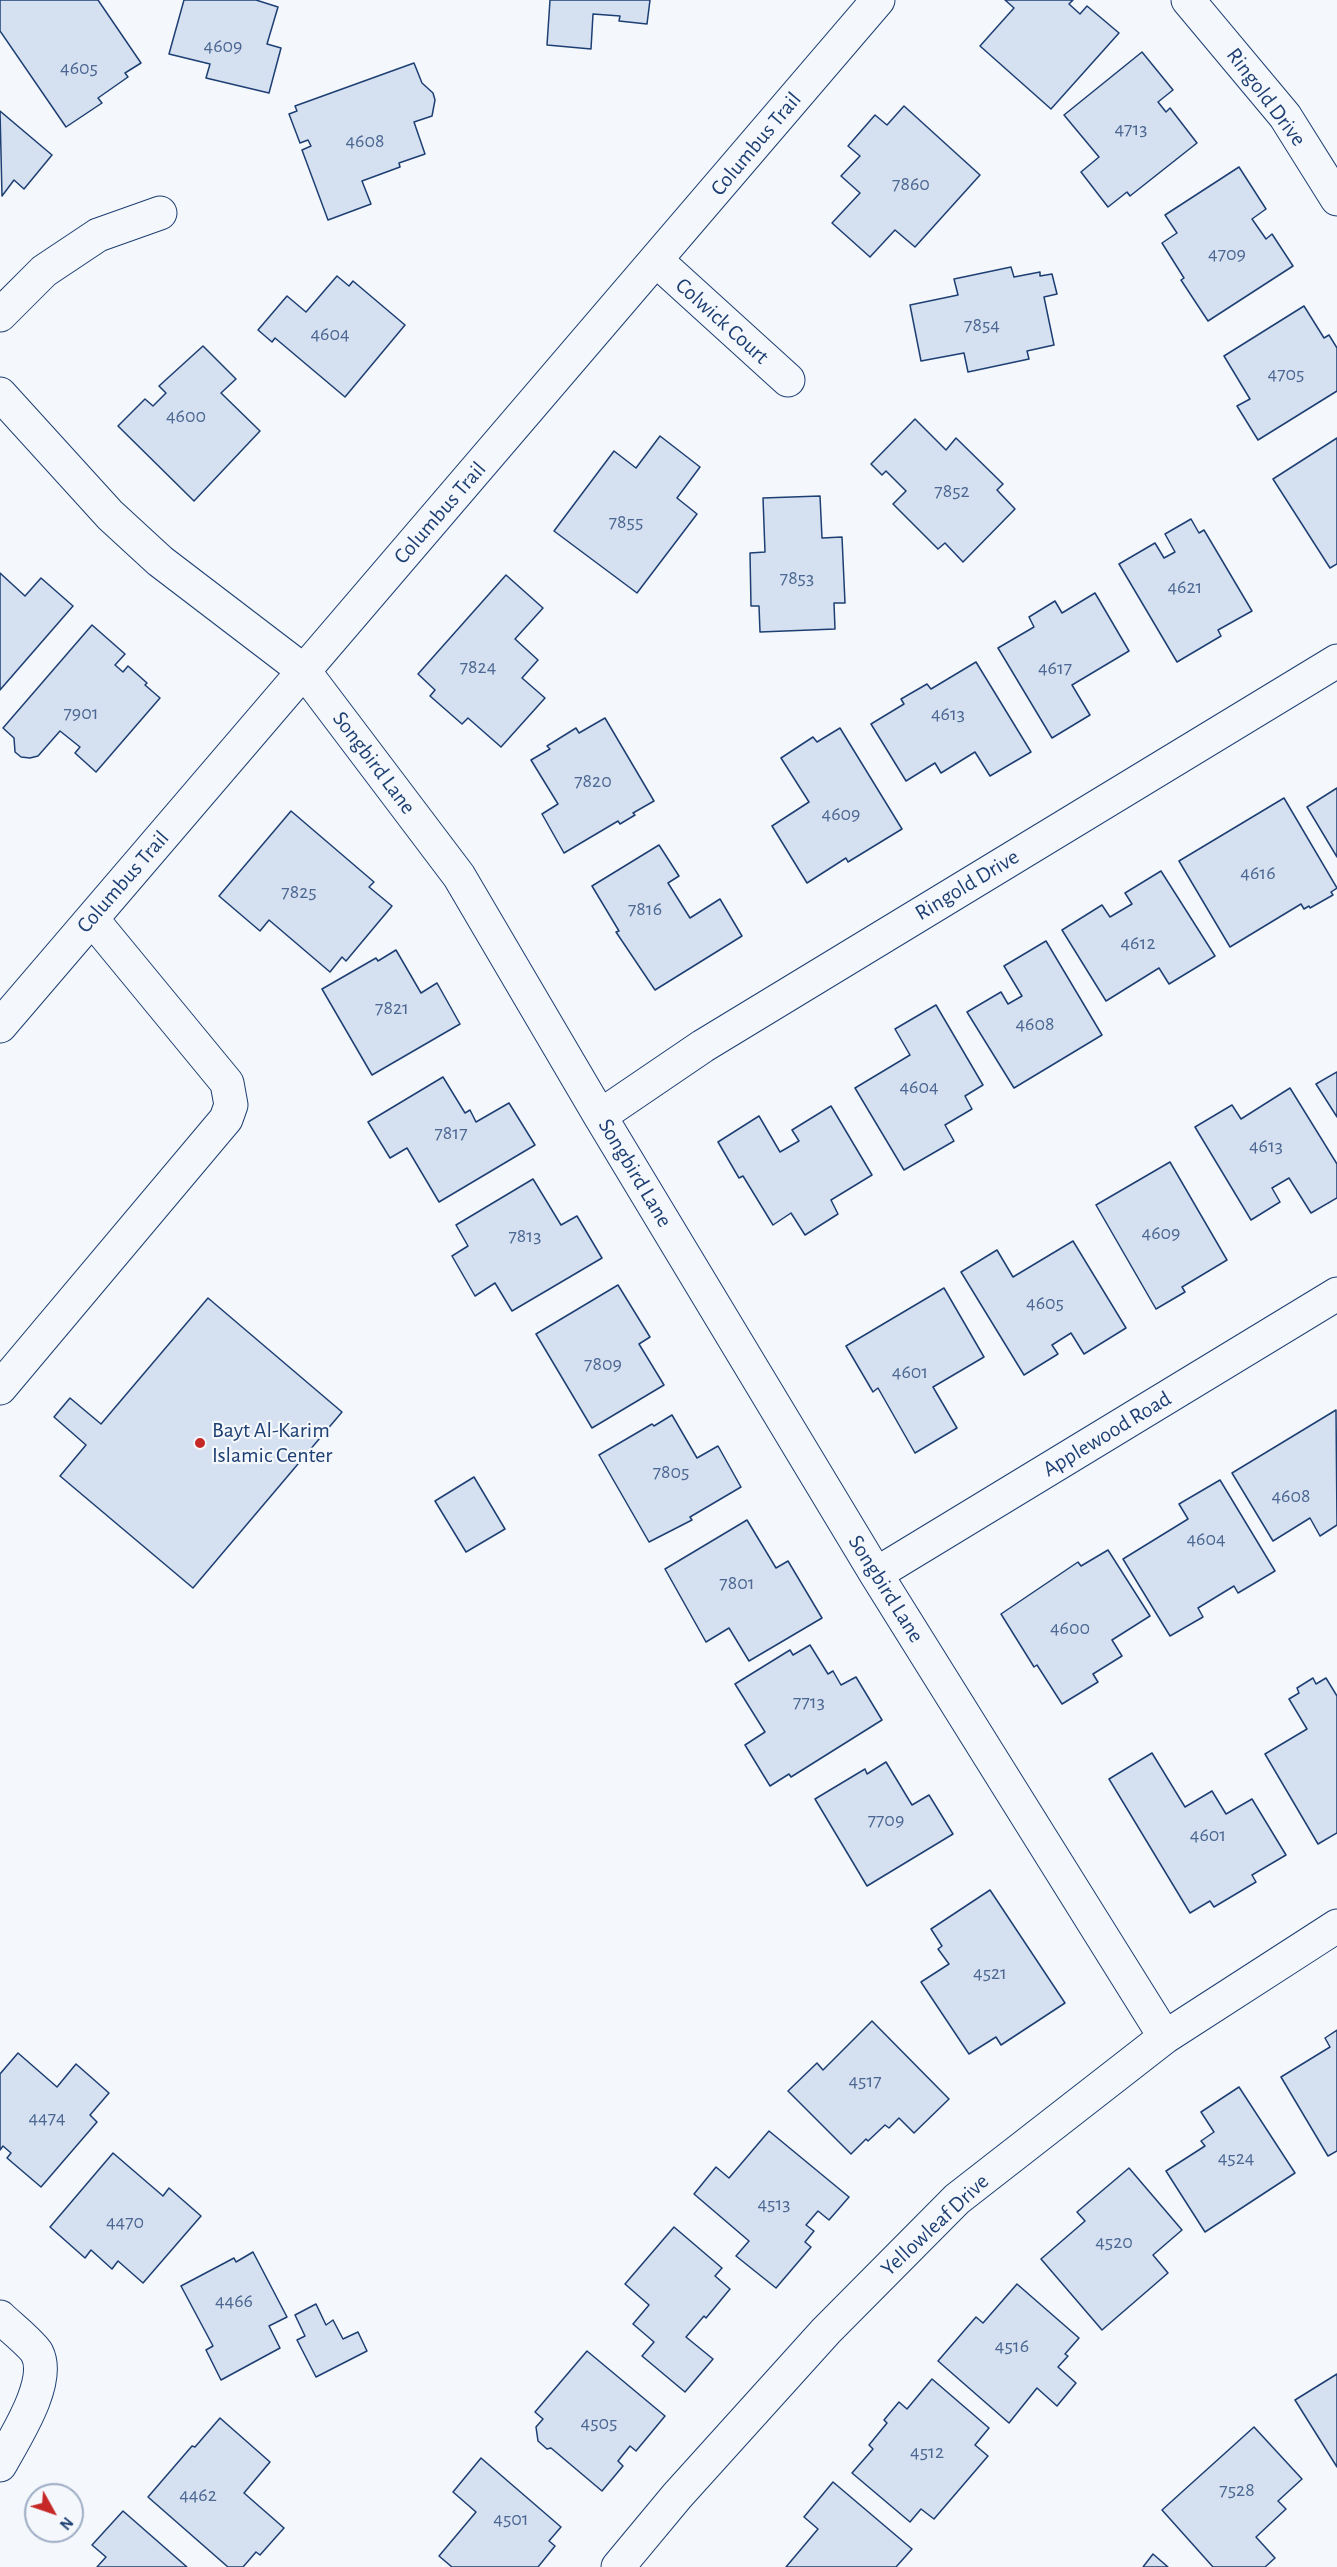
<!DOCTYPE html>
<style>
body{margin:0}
#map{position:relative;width:1337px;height:2567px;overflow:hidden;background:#f4f7fb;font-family:"Alegreya Sans",sans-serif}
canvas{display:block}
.north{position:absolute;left:24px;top:2483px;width:60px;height:60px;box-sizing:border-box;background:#f4f7fb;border:2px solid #9eadc5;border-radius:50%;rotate:130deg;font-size:16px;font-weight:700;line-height:24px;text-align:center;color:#1d3f73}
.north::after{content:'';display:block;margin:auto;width:21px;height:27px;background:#c62828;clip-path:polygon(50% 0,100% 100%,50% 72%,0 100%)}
</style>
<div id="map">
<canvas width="1337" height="2567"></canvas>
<div class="north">N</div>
</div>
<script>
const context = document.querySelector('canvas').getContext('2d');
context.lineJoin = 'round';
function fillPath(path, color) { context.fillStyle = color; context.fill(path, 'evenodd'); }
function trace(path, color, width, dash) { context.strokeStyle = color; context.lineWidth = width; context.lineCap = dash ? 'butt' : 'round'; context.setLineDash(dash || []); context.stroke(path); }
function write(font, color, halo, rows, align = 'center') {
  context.font = font + ' "Alegreya Sans",sans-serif'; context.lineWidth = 4.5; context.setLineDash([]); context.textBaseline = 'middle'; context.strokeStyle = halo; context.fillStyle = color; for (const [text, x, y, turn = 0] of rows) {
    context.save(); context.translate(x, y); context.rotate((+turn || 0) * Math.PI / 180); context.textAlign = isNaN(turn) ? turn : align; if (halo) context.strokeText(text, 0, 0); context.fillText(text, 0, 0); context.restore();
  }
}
const building = new Path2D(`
 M0,0H98L141,63L125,73L128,77L98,98L102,103L66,127L0,31Z
 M184,0H256L278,7L267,44L281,48L269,93L206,78L210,64L169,54Z
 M550,0H650L647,24L619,21L620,16L593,14L591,49L547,45Z
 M1005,0H1073L1069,4L1080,14L1087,6L1119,33L1051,109L980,46L1014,8Z
 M1142,52L1173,90L1158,102L1166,112L1170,108L1197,143L1130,196L1127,192L1108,207L1081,172L1099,157L1064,115Z
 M414,63L422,83L433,93L435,100L432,116L414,122L425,154L399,163L400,167L362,181L371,204L328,220L302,150L311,146L308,140L300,143L289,114L297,111L295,106Z
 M904,106L980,175L915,247L895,230L870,257L832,223L860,193L841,176L860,156L848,146L875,115L887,125Z
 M0,111L52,155L24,189L14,180L2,196Z
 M1239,167L1266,209L1252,219L1266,239L1272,234L1293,266L1208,321L1181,280L1184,278L1162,243L1177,233L1165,215Z
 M1011,267L1014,277L1040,272V276L1052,274L1057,294L1044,297L1054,345L1027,351L1029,359L968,372L964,353L921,361L910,305L958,295L954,279Z
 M337,276L349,286L353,281L405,325L345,397L275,338L272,342L258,330L287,296L306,312Z
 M1304,306L1324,338L1329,335L1337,348V391L1258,440L1237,406L1250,399L1224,356Z
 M203,346L236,379L221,393L260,431L194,501L118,426L145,399L153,406L166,393L159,386Z
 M915,419L946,450L956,438L1003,484L997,490L1015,509L963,562L945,543L938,549L893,504L906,491L886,471L882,475L871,464Z
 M660,436L700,467L677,498L697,514L637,593L554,531L614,451L636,468Z
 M1337,438V564L1330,568L1273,479Z
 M820,496L822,538L842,537L845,603H834L835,629L760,632L759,606H751L750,553L765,552L763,498Z
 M1191,519L1199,533L1204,530L1252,611L1218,630L1221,636L1177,662L1119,564L1155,543L1164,558L1175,552L1165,534Z
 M0,573L25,596L41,578L73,606L0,690Z
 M506,575L543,608L515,639L538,660L522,678L545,698L501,747L468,718L462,724L430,696L435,690L418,674Z
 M1095,593L1129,651L1072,685L1090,715L1052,738L998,648L1034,627L1029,617L1055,601L1062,613Z
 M92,625L125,654L115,665L123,672L128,666L147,683L145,685L160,698L96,772L75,753L80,747L60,731L38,756L30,758L21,757L15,752L14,738L3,728Z
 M976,662L1031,752L990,776L975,752L941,773L935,763L906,781L871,724L904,704L901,699L927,684L931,689Z
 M605,718L654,801L633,813L635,815L620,824L618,821L564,853L542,814L558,804L531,760L550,749L547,746L576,728L579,733Z
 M840,728L902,829L848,862L846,858L807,883L772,826L809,802L781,758L813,737L817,742Z
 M1337,788V857L1307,807Z
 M1284,798L1337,888L1331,892L1333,895L1310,908L1309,906L1304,909L1301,904L1230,947L1179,861Z
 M291,811L374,882L369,887L392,906L346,961L342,957L330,972L269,920L260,931L219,896Z
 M659,845L679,876L668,883L690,918L720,899L742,936L655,990L616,932L619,931L592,886Z
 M1161,871L1215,956L1169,984L1159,968L1106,1001L1062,930L1102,905L1110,917L1132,904L1125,893Z
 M1046,941L1102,1035L1014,1088L967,1012L1001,992L1008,1004L1022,996L1004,966Z
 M396,950L421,993L437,983L460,1024L372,1075L322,989L376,958L378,961Z
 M936,1005L983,1085L965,1096L972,1109L945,1125L954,1141L904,1170L855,1088L910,1055L895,1029Z
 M1337,1072V1117L1316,1084Z
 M443,1077L465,1113L470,1110L476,1122L509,1103L535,1145L439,1202L407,1148L390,1158L368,1122Z
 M1290,1088L1337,1164V1198L1311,1213L1289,1178L1272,1188L1280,1202L1251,1220L1195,1127L1232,1105L1241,1119Z
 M831,1106L872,1175L831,1200L838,1214L805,1235L791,1213L773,1225L743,1176L739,1178L718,1142L759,1116L780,1152L799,1141L792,1130Z
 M1170,1162L1227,1260L1182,1287L1185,1292L1156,1309L1096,1205Z
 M533,1179L561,1225L577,1216L602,1258L512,1311L495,1283L475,1296L452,1256L468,1246L456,1225Z
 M1073,1241L1126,1328L1084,1354L1071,1333L1052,1345L1058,1354L1024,1375L961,1272L997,1250L1013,1277Z
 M618,1285L650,1337L639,1344L664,1385L592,1428L536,1334Z
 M944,1288L984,1357L933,1387L957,1428L915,1453L878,1388L873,1392L846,1346Z
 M208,1298L342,1412L193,1588L60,1476L86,1445L54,1417L70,1398L101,1424Z
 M1336,1410L1337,1525L1320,1536L1310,1518L1273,1541L1232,1473Z
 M672,1415L697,1458L718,1446L741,1487L690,1517L692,1520L649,1542L599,1455L652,1424L654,1426Z
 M474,1477L505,1529L466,1552L435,1501Z
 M1220,1480L1275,1571L1238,1593L1234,1586L1198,1608L1203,1617L1170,1636L1123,1559L1188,1519L1179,1504Z
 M747,1520L776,1568L788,1561L822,1618L749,1661L729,1628L706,1642L665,1569Z
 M1108,1550L1150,1616L1112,1640L1122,1656L1093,1674L1098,1682L1062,1704L1037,1665L1034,1667L1001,1614L1078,1562L1081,1566Z
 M810,1645L828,1674L833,1671L841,1685L856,1677L882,1720L791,1777L789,1774L770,1786L745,1745L765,1732L735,1684L790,1650L793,1655Z
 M1313,1678L1316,1684L1326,1678L1337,1696V1833L1318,1844L1265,1754L1307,1729L1289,1699L1299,1693L1297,1688Z
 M1152,1753L1185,1807L1212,1791L1226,1814L1252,1799L1286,1855L1252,1875L1256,1882L1214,1907L1210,1901L1190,1913L1109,1779Z
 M886,1762L912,1805L929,1795L953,1834L867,1886L815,1799L865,1769L867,1774Z
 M990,1890L1065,2003L1001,2045L996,2037L969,2054L921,1982L949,1964L938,1949L942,1946L931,1929Z
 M872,2021L949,2099L914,2133L899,2118L889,2128L885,2125L868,2141L866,2139L851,2154L788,2091L817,2063L823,2070Z
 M1337,2030V2151L1328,2156L1281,2077L1330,2047L1325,2038Z
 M18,2053L57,2087L76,2064L109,2093L90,2115L97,2122L41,2187L7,2158L11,2153L3,2146L0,2150V2074Z
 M1239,2087L1295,2173L1205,2232L1166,2171L1205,2146L1201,2141L1214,2132L1201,2112Z
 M769,2131L849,2197L829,2220L818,2211L806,2225L814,2231L805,2242L811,2247L776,2288L736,2256L749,2241L694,2194L716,2167L729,2178Z
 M113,2153L163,2196L169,2188L201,2216L143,2283L118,2261L112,2269L91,2250L85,2258L50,2227Z
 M1129,2168L1182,2230L1153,2255L1168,2273L1102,2330L1041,2259L1085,2221L1077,2212Z
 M674,2227L722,2268L715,2276L730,2289L706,2318L704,2316L686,2337L713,2359L685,2392L642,2356L654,2342L633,2324L649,2305L625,2284Z
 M253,2252L287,2317L269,2326L280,2348L221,2380L206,2350L213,2346L181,2286L234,2258L236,2262Z
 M1017,2284L1079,2338L1065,2354L1068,2356L1058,2367L1076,2383L1057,2406L1037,2388L1009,2423L938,2361L976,2317L983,2323Z
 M316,2304L326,2325L333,2320L343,2339L358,2332L367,2351L316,2377L297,2340L305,2336L295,2315Z
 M587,2351L665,2416L636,2451L630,2446L618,2461L623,2466L602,2491L551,2448L547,2449L538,2441L536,2427L543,2419L535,2412Z
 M1337,2374V2467L1295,2400Z
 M932,2379L989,2428L975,2445L988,2456L934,2519L921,2509L910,2522L852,2473L873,2449L869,2445L887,2423L884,2420L899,2402L907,2409Z
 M220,2418L270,2462L244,2493L284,2528L260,2555L256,2552L243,2567H228L148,2497L192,2446L195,2447Z
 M1254,2427L1302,2479L1278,2501L1286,2509L1256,2537L1275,2558L1265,2567H1213L1162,2510Z
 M481,2458L561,2527L549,2541L555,2546L538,2567H452L439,2556L476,2512L453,2492Z
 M833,2482L912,2549L896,2567H786L818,2529L804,2517Z
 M123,2511L187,2567H97L106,2557L92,2545Z
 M1153,2554L1168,2567H1143Z`);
fillPath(building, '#d5e0f0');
trace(building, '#1d3f73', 1.5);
const minor = new Path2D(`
 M1188,0L1285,116L1337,199
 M657,261L788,380
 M0,315L44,271L98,235L160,213
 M0,394L110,515L160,561L304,671L459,876L600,1116L876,1574L1165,2037
 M0,1026L878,0
 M600,1116L703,1046L1337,661
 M0,1388L226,1119L231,1105L227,1083L92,919
 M876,1574L1337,1294
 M0,2317C8,2325 32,2344 37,2353C52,2382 14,2439 0,2465
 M618,2567L677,2496L826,2331L957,2199L1165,2037L1337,1926`);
trace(minor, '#1d3f73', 35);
trace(minor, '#f4f7fb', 33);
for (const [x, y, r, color] of [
 [200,1443,6,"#c62828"]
]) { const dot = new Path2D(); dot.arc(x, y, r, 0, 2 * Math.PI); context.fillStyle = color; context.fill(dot); trace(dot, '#f4f7fb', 2); }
write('20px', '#4b6792', null, [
 ["4609",223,46],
 ["4605",79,68],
 ["4713",1131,129],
 ["4608",365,141],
 ["7860",911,184],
 ["4709",1227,254],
 ["7854",982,325],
 ["4604",330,334],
 ["4705",1286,374],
 ["4600",186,416],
 ["7852",952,491],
 ["7855",626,522],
 ["7853",797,578],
 ["4621",1185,587],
 ["7824",478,667],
 ["4617",1055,668],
 ["7901",81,713],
 ["4613",948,714],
 ["7820",593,781],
 ["4609",841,814],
 ["4616",1258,873],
 ["7825",299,892],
 ["7816",645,909],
 ["4612",1138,943],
 ["7821",392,1008],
 ["4608",1035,1024],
 ["4604",919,1087],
 ["7817",451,1133],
 ["4613",1266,1146],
 ["4609",1161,1233],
 ["7813",525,1236],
 ["4605",1045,1303],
 ["7809",603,1364],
 ["4601",910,1372],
 ["7805",671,1472],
 ["4608",1291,1496],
 ["4604",1206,1539],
 ["7801",737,1583],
 ["4600",1070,1628],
 ["7713",809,1702],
 ["7709",886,1820],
 ["4601",1208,1835],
 ["4521",990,1973],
 ["4517",865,2081],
 ["4474",47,2118],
 ["4524",1236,2158],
 ["4513",774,2204],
 ["4470",125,2222],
 ["4520",1114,2242],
 ["4466",234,2301],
 ["4516",1012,2346],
 ["4505",599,2423],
 ["4512",927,2452],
 ["7528",1237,2490],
 ["4462",198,2495],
 ["4501",511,2519]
]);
write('22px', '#1d3f73', '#f4f7fb', [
 ["Ringold Drive",1266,97,53],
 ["Columbus Trail",756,144,-50],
 ["Colwick Court",722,321,42],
 ["Columbus Trail",440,513,-49],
 ["Songbird Lane",374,763,53],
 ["Columbus Trail",123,882,-49],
 ["Ringold Drive",967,885,-31],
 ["Songbird Lane",635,1173,59],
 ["Applewood Road",1107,1434,-31],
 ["Songbird Lane",886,1589,58],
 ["Yellowleaf Drive",935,2225,-43]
]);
write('22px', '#1d3f73', '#f4f7fb', [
 ["Bayt Al-Karim",212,1430],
 ["Islamic Center",212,1455]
], 'left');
</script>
